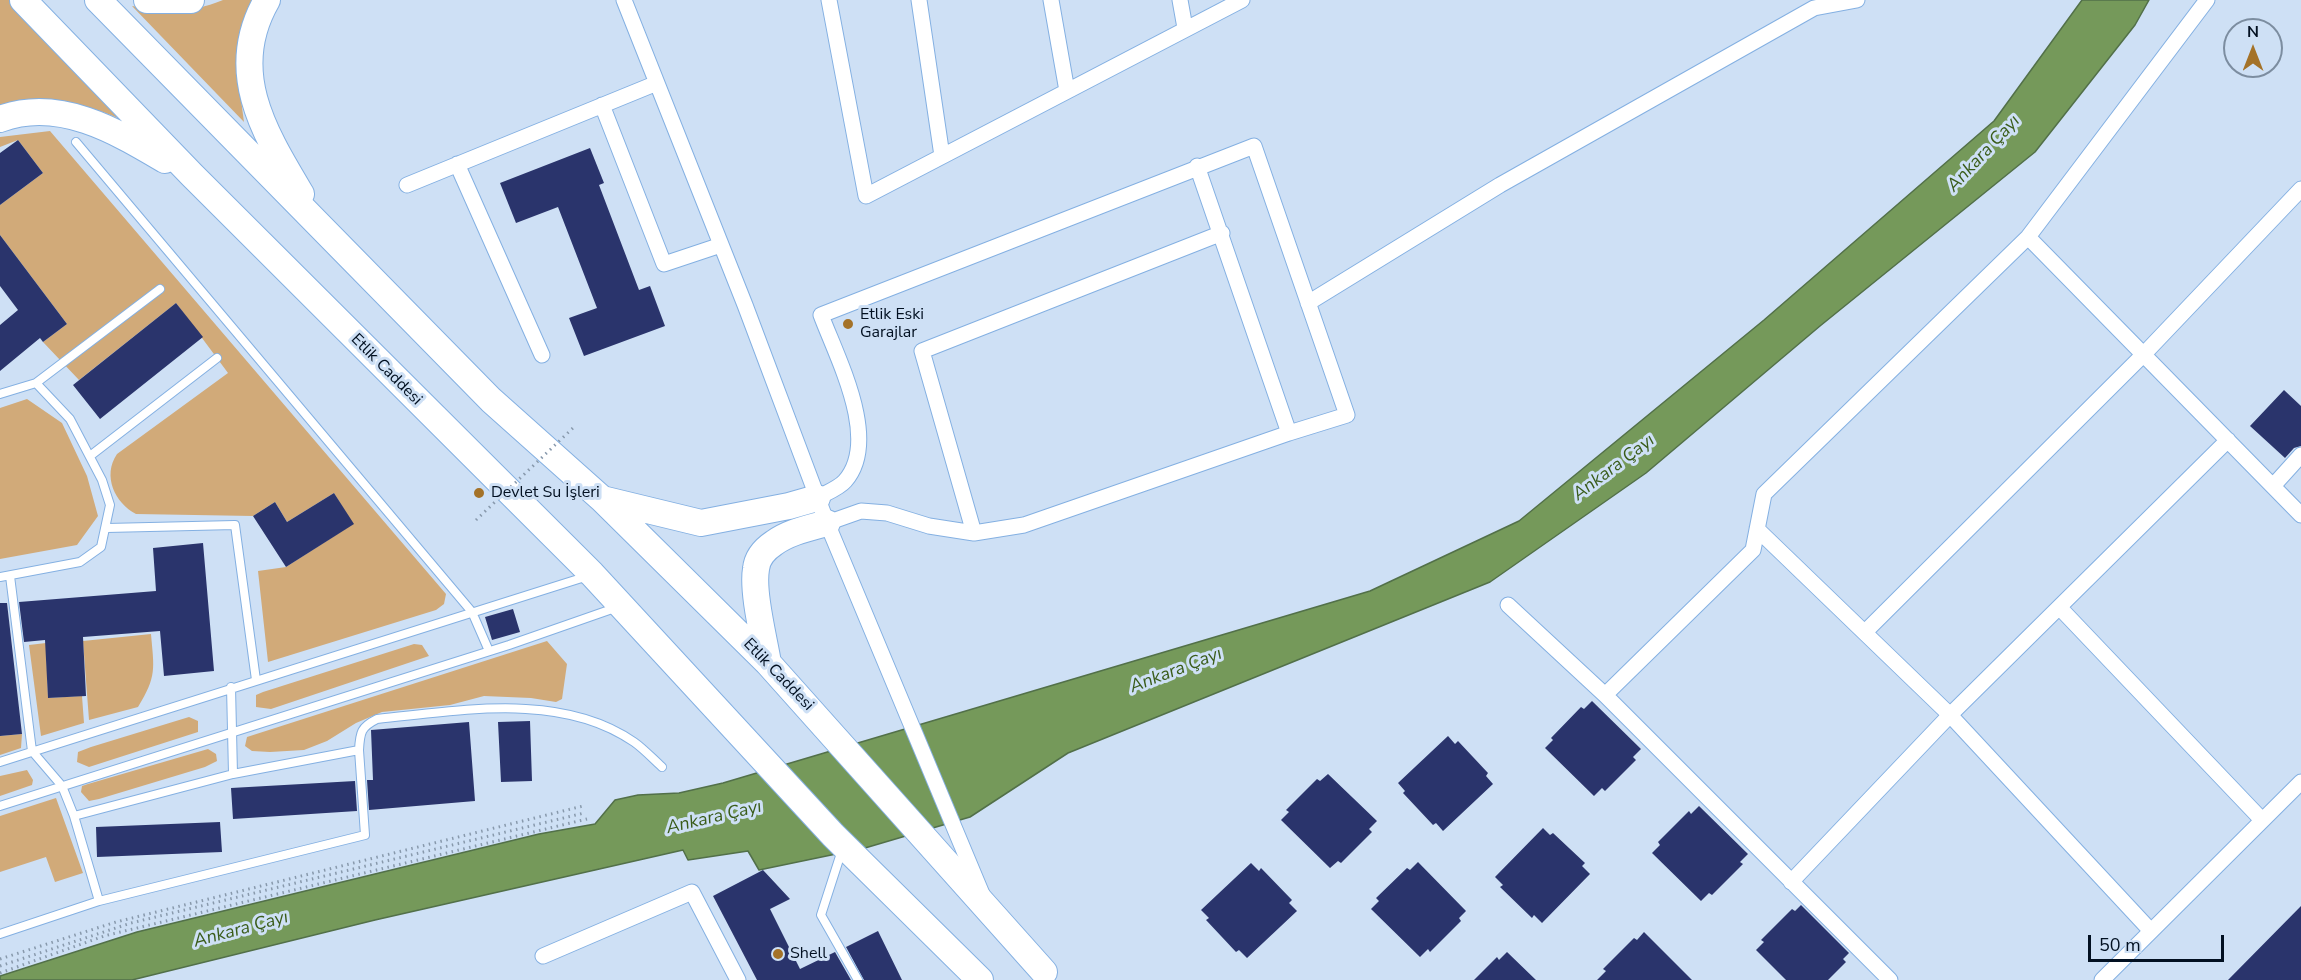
<!DOCTYPE html>
<meta charset="utf-8">
<style>
body{margin:0}
#map{position:relative;width:2301px;height:980px;overflow:hidden;background:#cee0f5;font-family:"Nunito Sans",sans-serif}
canvas{display:block}
.north{position:absolute;left:2223px;top:18px;width:60px;height:60px;box-sizing:border-box;background:#cee0f5;border:2px solid #7c8da0;border-radius:50%;rotate:0deg;font-size:16px;font-weight:700;line-height:24px;text-align:center;color:#021021}
.north::after{content:'';display:block;margin:auto;width:21px;height:27px;background:#a47228;clip-path:polygon(50% 0,100% 100%,50% 72%,0 100%)}
.scale{position:absolute;left:2088px;top:935px;width:136px;height:27px;box-sizing:border-box;border:3px solid #021021;border-top:0;padding-left:8px;font-size:18px;line-height:21px;white-space:nowrap;color:#021021;-webkit-text-stroke:4px #cee0f5;paint-order:stroke}
</style>
<div id="map">
<canvas width="2301" height="980"></canvas>
<div class="north">N</div>
<div class="scale">50 m</div>
</div>
<script>
const context = document.querySelector('canvas').getContext('2d');
context.lineJoin = 'round';
function fillPath(path, color) { context.fillStyle = color; context.fill(path, 'evenodd'); }
function trace(path, color, width, dash) { context.strokeStyle = color; context.lineWidth = width; context.lineCap = dash ? 'butt' : 'round'; context.setLineDash(dash || []); context.stroke(path); }
function write(font, color, halo, rows, align = 'center') {
  context.font = font + ' "Nunito Sans",sans-serif'; context.lineWidth = 6; context.setLineDash([]); context.textBaseline = 'middle'; context.strokeStyle = halo; context.fillStyle = color; for (const [text, x, y, turn = 0] of rows) {
    context.save(); context.translate(x, y); context.rotate((+turn || 0) * Math.PI / 180); context.textAlign = isNaN(turn) ? turn : align; if (halo) context.strokeText(text, 0, 0); context.fillText(text, 0, 0); context.restore();
  }
}
fillPath(new Path2D(`
 M0,0H10L118,118C81,102 39,94 0,107Z
 M223,0H258C233,46 238,73 244,122L132,6C165,12 192,13 223,0Z
 M50,131L446,594L444,604L436,610L268,662L258,571L286,567L353,524L334,493L287,522L275,502L253,516L136,514C115,503 102,476 117,454L228,373L176,303L79,380L43,342L67,324L0,235V205L43,173L18,140L0,147V137Z
 M27,399L62,423L87,476L98,516L77,545L0,559V408Z
 M151,634C154,669 157,676 138,707L89,720L83,641Z
 M547,641L567,664L562,699L556,702L531,698L484,696L450,705L382,712L356,723L327,741L304,750L270,752L252,751L245,746L247,737Z
 M46,643L48,698L82,696L84,723L41,736L29,645Z
 M414,644L422,645L429,656L271,709L256,707V695L263,692Z
 M189,717L198,721V732L89,767L77,762L78,752L91,747Z
 M22,734L21,748L0,755V736Z
 M208,749L216,754L217,761L205,767L99,799L89,801L81,792L82,786L88,784Z
 M27,770L33,780L32,785L0,796V776Z
 M56,798L83,873L55,882L46,857L0,872V816Z`), '#d1aa79');
const water = new Path2D(`
 M2082,0H2149L2135,25L2035,152L1820,326L1646,473L1490,582L1068,753L970,817L865,848L759,870L748,851L688,860L683,850L375,920L132,980H0V976L137,932L539,834L595,824L615,800L638,795L679,793L723,783L1370,591L1519,521L1764,320L1994,121Z`);
fillPath(water, '#75995a');
trace(water, '#527049', 1.5);
fillPath(new Path2D(`
 M18,140L43,173L0,205V153Z
 M590,148L604,183L599,185L639,290L650,286L665,326L584,356L569,318L597,308L558,207L516,223L500,183Z
 M0,235L67,324L43,342L40,338L0,371V325L18,310L0,286Z
 M176,303L203,337L100,419L73,385Z
 M2284,390L2301,406V446L2294,448L2285,458L2250,426Z
 M334,493L354,524L286,567L253,516L275,502L287,522Z
 M203,543L214,671L164,676L160,631L83,637L86,696L48,698L45,640L24,642L19,602L156,591L153,548Z
 M0,603H7L22,734L0,736Z
 M513,609L520,632L492,640L485,617Z
 M1592,701L1641,749L1633,757L1636,760L1605,791L1602,788L1594,796L1545,748L1553,740L1551,738L1581,707L1584,709Z
 M530,721L532,781L501,782L498,722Z
 M469,722L475,801L369,810L367,780H373L371,730Z
 M1448,736L1455,744L1458,741L1488,773L1486,776L1493,784L1443,831L1436,823L1433,825L1403,793L1405,791L1398,783Z
 M1328,774L1377,821L1369,829L1372,832L1341,863L1338,861L1330,868L1281,820L1289,812L1286,810L1317,779L1320,781Z
 M355,781L357,811L233,819L231,788Z
 M1699,806L1748,854L1740,862L1743,864L1712,895L1709,893L1701,901L1652,853L1660,845L1658,842L1689,811L1691,814Z
 M220,822L222,852L97,857L96,827Z
 M1543,828L1550,835L1553,833L1585,863L1582,866L1590,874L1542,923L1534,915L1532,918L1500,887L1503,885L1495,877Z
 M1418,862L1466,911L1459,918L1461,921L1430,952L1428,949L1420,957L1371,909L1379,901L1376,898L1407,868L1410,870Z
 M1251,863L1259,871L1261,868L1292,900L1289,903L1297,911L1247,958L1239,950L1236,952L1206,920L1209,918L1201,910Z
 M763,870L790,899L770,909L800,969L835,952L851,980H757L713,896Z
 M1801,905L1849,953L1843,959L1846,962L1828,980H1786L1756,950L1764,942L1761,940L1792,909L1795,911Z
 M2301,906V980H2228Z
 M878,931L902,980H864L846,947Z
 M1644,932L1692,980H1597L1606,971L1603,969L1634,938L1637,940Z
 M1507,952L1536,980H1474L1497,957L1499,960Z`), '#2a346c');
const lane = new Path2D(`
 M76,142L472,612L489,651
 M36,383L160,289
 M0,394L36,383L70,419L102,480L110,505L101,547L80,562L0,577
 M90,456L217,358
 M107,528L235,525L256,680
 M10,576L32,751L62,786L74,816L233,774
 M359,750C360,732 361,727 377,719C459,711 561,691 634,742C644,749 653,759 662,767
 M0,762L588,576
 M0,806L509,645L615,608
 M74,816L99,901
 M842,850L821,915L858,980
 M0,934L99,901L365,835L359,750L233,774L231,687`);
const street = new Path2D(`
 M624,0L745,305L827,523L982,894
 M829,0L866,196L1242,0
 M919,0L942,156
 M1051,0L1067,91
 M1180,0L1185,28
 M602,105L664,264L721,245
 M457,164L542,355
 M407,185L657,83
 M2028,237L2301,515
 M1308,303L1500,185L1814,8L1857,0
 M2273,486L2301,455
 M817,498C826,493 839,488 845,481C881,440 837,358 821,315L1254,146L1347,415L1289,433
 M827,523L861,511L887,513L929,526L974,533L1024,525L1289,433L1197,166
 M1757,529L1950,715L2150,930
 M974,533L922,351L1222,233
 M1508,605L1605,695L1890,980
 M2060,608L2262,820
 M1865,632L2144,354L2301,189
 M1605,695L1753,550L1764,494L2028,237L2207,0
 M1791,882L1950,715L2228,440
 M543,956L692,892L738,980
 M2102,980L2301,782`);
const primary = new Path2D(`
 M23,0L192,175L592,574L833,835L980,980
 M98,0L491,400L602,499L768,663L1044,972
 M147,0H191
 M267,0C226,71 264,132 301,194
 M0,119C59,97 116,131 165,160
 M602,499L701,523L789,506L817,498
 M768,663C764,639 752,592 756,569C757,558 765,549 774,543C789,532 809,528 827,523`);
trace(lane, '#84b0e2', 10);
trace(street, '#84b0e2', 17);
trace(primary, '#84b0e2', 28);
trace(new Path2D(`
 M0,959L116,922L583,806
 M0,966L131,923L584,813
 M0,973L104,936L587,819`), '#8899ac', 3, [1.5, 4.5]);
trace(lane, '#fff', 8);
trace(street, '#fff', 15);
trace(primary, '#fff', 26);
trace(new Path2D(`
 M476,520L574,427`), '#8899ac', 3, [1.5, 4.5]);
for (const [x, y, r, color] of [
 [848,324,6,"#a47228"],
 [479,493,6,"#a47228"],
 [778,954,6,"#a47228"]
]) { const dot = new Path2D(); dot.arc(x, y, r, 0, 2 * Math.PI); context.fillStyle = color; context.fill(dot); trace(dot, '#cee0f5', 2); }
write('16px', '#021021', '#cee0f5', [
 ["Etlik Eski",860,315],
 ["Garajlar",860,333],
 ["Devlet Su İşleri",491,493],
 ["Shell",790,954]
], 'left');
write('16px', '#021021', '#cee0f5', [
 ["Etlik Caddesi",386,370,45],
 ["Etlik Caddesi",778,675,46]
]);
write('italic 18px', '#3a5c1a', '#cee0f5', [
 ["Ankara Çayı",1984,154,-47],
 ["Ankara Çayı",1614,468,-37],
 ["Ankara Çayı",1176,671,-21],
 ["Ankara Çayı",714,818,-13],
 ["Ankara Çayı",241,930,-15]
]);
</script>
